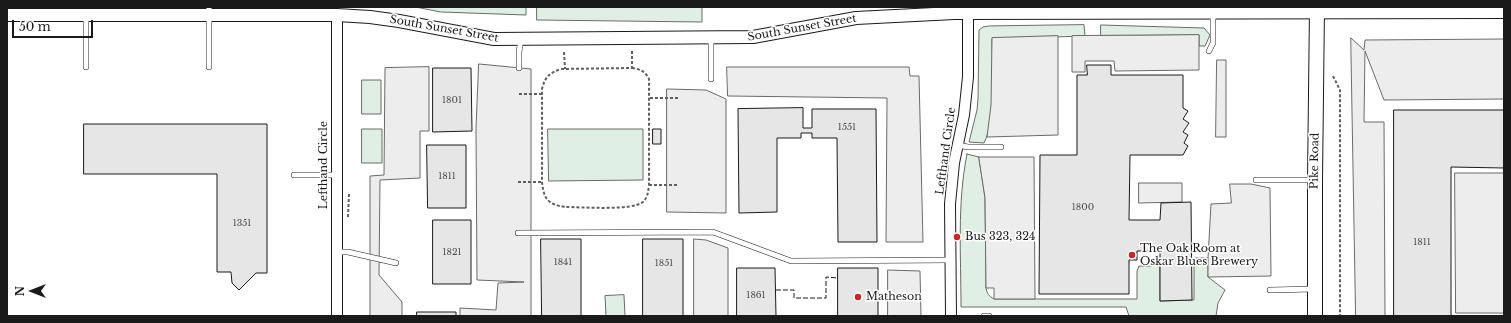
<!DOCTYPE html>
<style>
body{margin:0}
#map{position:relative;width:1511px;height:323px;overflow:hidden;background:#fff;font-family:"Libre Baskerville",serif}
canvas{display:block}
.frame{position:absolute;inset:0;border:8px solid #1a1a1a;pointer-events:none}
.north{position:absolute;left:12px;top:271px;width:40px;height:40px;-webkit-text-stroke:3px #fff;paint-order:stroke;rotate:270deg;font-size:11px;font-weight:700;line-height:16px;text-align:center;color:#1a1a1a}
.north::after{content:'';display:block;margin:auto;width:14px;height:18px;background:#1a1a1a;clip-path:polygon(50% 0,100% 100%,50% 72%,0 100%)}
.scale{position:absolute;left:12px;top:20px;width:81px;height:18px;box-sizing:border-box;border:2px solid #1a1a1a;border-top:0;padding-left:5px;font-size:12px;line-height:14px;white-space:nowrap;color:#1a1a1a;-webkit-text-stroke:3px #fff;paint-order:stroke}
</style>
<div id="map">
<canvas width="1511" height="323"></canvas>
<div class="frame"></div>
<div class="north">N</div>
<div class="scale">50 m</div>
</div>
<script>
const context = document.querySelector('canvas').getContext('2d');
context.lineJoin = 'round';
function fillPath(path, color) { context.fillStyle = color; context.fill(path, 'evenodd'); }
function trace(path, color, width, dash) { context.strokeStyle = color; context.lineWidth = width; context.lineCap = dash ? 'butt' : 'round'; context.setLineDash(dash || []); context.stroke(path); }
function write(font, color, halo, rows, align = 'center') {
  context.font = font + ' "Libre Baskerville",serif'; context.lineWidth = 3; context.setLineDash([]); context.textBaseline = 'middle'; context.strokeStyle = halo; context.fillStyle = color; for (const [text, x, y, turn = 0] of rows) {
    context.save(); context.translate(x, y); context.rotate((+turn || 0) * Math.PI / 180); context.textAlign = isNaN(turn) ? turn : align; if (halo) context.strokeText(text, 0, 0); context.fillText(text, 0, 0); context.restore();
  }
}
const green = new Path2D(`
 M416,7H526V15L441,12Z
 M537,7H702V22L537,20Z
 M1084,25L1085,36L992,39C992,63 995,123 984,143L969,142L977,110L978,99L979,30L983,27L989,26Z
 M1101,25L1204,28L1210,35L1205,46H1199V35L1101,36Z
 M362,80H381V114H362Z
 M362,129H382V163H362Z
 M548,129H643V180L549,181Z
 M967,154L979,157L985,198L986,288C987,294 989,296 994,299H1137V271L1139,266H1152V259H1160V301L1194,300V258H1208V277L1225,290L1218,303L1216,316H1129L1126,307H961C961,256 957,204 967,154Z
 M624,295L625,316H606L605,296Z`);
fillPath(green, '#e0efe3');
trace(green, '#6a6a6a', 1);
const parking = new Path2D(`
 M1199,35V70L1115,71L1114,61H1085V72H1072V36Z
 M1058,36V135L987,137L991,105L992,38Z
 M1351,38L1364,50L1365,40L1504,39V99L1384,100L1365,51L1364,122H1384L1385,316H1356Z
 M1217,60H1226V137H1216Z
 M479,64L531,69V316H460V308L496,310L498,283L524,282L477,280L476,129Z
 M429,67V131H420V178L380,180L379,275L402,302V316H370V176L384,175L385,68Z
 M727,67H909L910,76H919L923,242H886L887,98L728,96Z
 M667,89L706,90L726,99V213L667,212Z
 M979,157H1034L1035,299H994V288H986L985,198Z
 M1455,173H1504V313H1456Z
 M1139,183H1182V202L1139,203Z
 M1230,184H1251L1270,188L1271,276L1208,277V258L1211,204L1231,203Z
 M694,239L706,240L728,248V316H694Z
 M888,270L920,271L921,316H888Z`);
fillPath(parking, '#ededed');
trace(parking, '#6a6a6a', 1);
const building = new Path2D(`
 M1087,65H1111V75H1183V108L1188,111L1183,119L1189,123L1183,132L1188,135L1184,143L1188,146L1183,155H1130L1129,220H1160L1161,203L1191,202L1192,300L1160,301V251H1137V260H1129V294H1039L1040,155H1077V75H1087Z
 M433,68H471L472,131L433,132Z
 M803,108V128H812V109H876L877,242H838L837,138H812V133H801V138H777V212L739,213L738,109Z
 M1394,110H1504V168L1451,167V316H1394Z
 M84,124H267V273H256L239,290L232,283L231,272H217V174H84Z
 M653,129H661V144H653Z
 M427,145H466V208H428Z
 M433,220H471V284H433Z
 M541,239H581V316H542Z
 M643,239H683V316H643Z
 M737,268H775L776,316H737Z
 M838,268H878V316H838Z
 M417,312H456V316H417Z`);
fillPath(building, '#e6e6e6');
trace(building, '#1a1a1a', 1);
const service = new Path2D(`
 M209,7V67
 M1209,51L1213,43V13
 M86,67V16
 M519,68V52L521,39
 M711,79V38
 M958,145L968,147H1001
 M294,175H336
 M1256,180H1314
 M518,233L713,232L791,261L951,260
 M337,252H348L396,263
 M1270,290L1314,289
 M984,316H989`);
const minor = new Path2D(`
 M337,15V316
 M951,316L950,204L954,163L964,115L968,77V7`);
const tertiary = new Path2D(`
 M7,15H337L370,17L399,21L494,39L753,37L856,18L954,13L1504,12`);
const secondary = new Path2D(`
 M1315,316V180L1317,7`);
trace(service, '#1a1a1a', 6);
trace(minor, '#1a1a1a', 12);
trace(tertiary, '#1a1a1a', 14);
trace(secondary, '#1a1a1a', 16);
trace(new Path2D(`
 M632,51V68L561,69C549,73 545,77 542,89V182C544,200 548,204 565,207C581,207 632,211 643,202C648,197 648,192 649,185V79C645,71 640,69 632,68
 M564,52L565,69
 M1333,76L1340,90V316
 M519,94H542
 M650,98H678
 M518,182H542
 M649,185H679
 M348,217L349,194`), '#5f5f5f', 2, [3, 2]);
trace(service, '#fff', 5);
trace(minor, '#fff', 10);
trace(tertiary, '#fff', 12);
trace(secondary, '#fff', 14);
trace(new Path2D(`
 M776,290H794V298H826V277L838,278`), '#1a1a1a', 1, [5, 2]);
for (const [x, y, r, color] of [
 [957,237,4,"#c62828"],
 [1132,255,4,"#c62828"],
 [858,297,4,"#c62828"]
]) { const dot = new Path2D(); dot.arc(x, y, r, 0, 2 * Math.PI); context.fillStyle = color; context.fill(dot); trace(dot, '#fff', 1.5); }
write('9px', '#4d4d4d', null, [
 ["1801",452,100],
 ["1551",847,127],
 ["1811",447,176],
 ["1800",1083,207],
 ["1351",242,223],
 ["1811",1422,242],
 ["1821",452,252],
 ["1841",563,262],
 ["1851",664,263],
 ["1861",756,295]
]);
write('11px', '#1a1a1a', '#fff', [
 ["South Sunset Street",802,28,-10],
 ["South Sunset Street",444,29,10],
 ["Lefthand Circle",946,151,-82],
 ["Pike Road",1315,161,-89],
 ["Lefthand Circle",324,165,-90]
]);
write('11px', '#1a1a1a', '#fff', [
 ["Bus 323, 324",965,237],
 ["The Oak Room at",1140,249],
 ["Oskar Blues Brewery",1140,262],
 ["Matheson",866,297]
], 'left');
</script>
